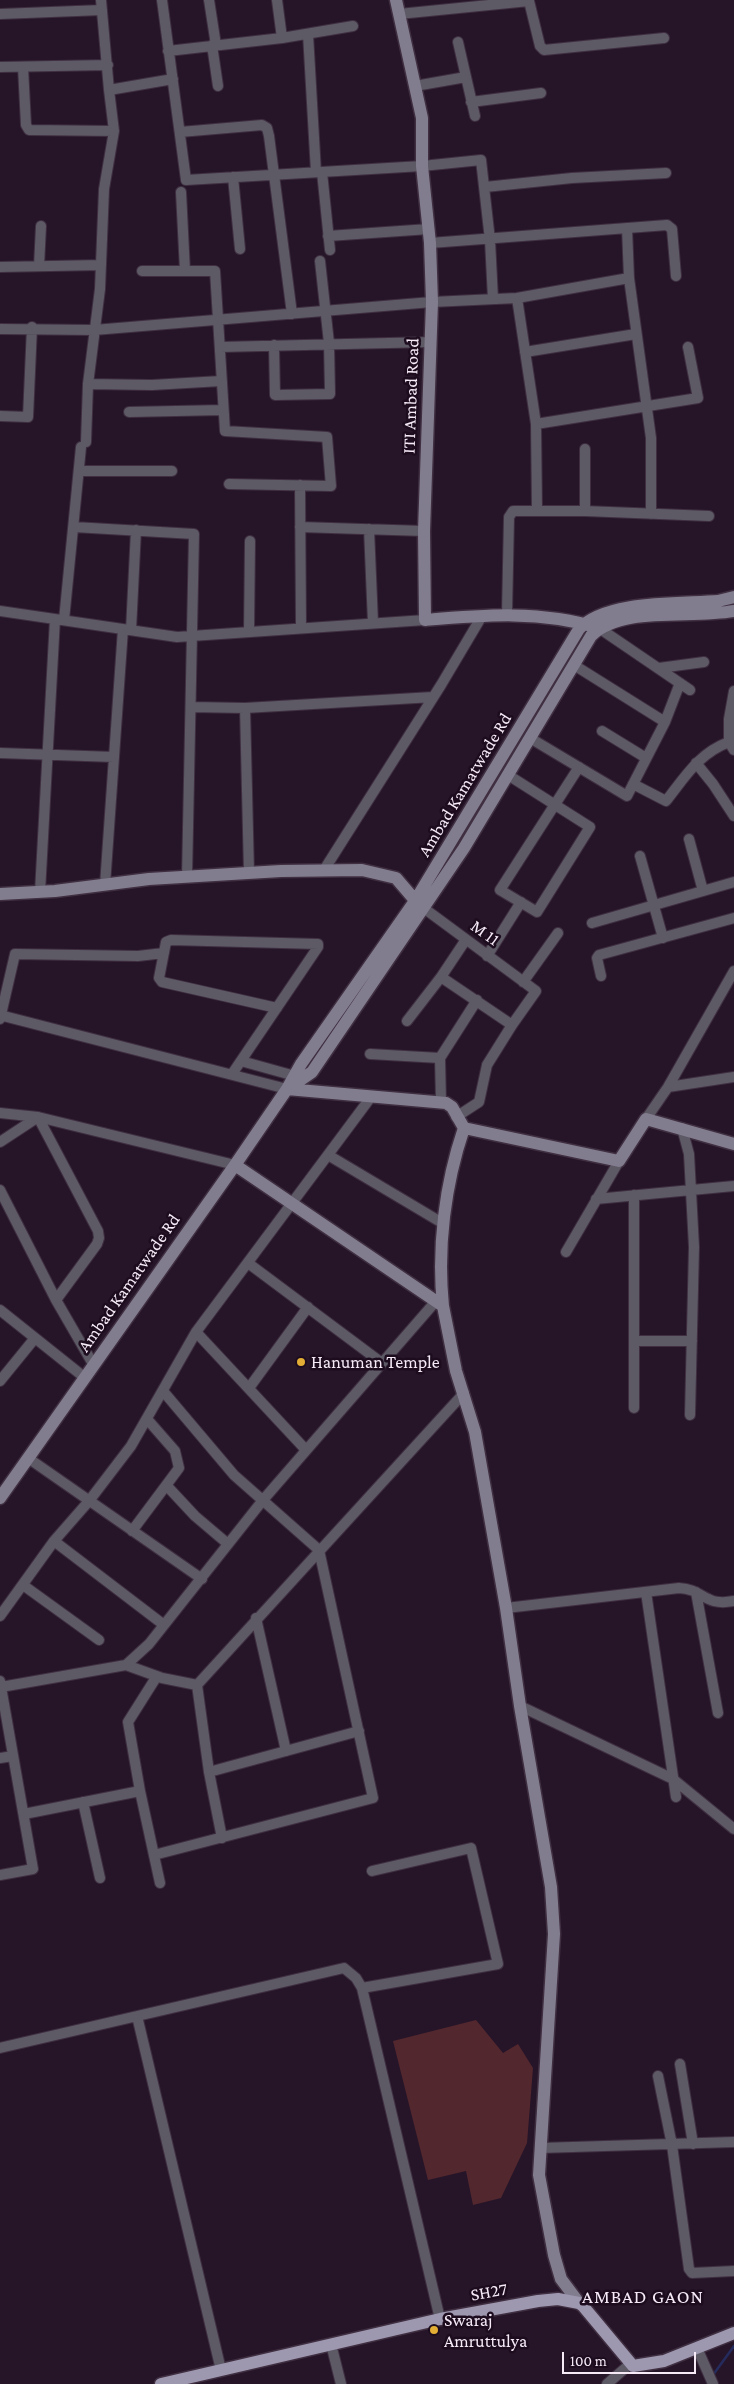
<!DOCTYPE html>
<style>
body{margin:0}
#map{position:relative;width:734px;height:2384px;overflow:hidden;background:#261528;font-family:"Crimson Pro",serif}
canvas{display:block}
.scale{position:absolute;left:562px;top:2352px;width:134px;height:22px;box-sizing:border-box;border:2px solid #f6eaf7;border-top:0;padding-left:6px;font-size:15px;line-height:18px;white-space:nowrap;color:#f6eaf7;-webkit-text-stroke:4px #1c0c1e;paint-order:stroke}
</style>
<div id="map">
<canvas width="734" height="2384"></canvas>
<div class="scale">100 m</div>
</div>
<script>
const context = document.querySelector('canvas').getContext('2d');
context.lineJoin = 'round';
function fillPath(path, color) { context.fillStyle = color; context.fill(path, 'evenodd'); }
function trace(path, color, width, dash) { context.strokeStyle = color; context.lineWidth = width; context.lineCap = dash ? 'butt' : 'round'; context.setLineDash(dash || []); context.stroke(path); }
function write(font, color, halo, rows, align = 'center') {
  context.font = font + ' "Crimson Pro",serif'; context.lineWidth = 5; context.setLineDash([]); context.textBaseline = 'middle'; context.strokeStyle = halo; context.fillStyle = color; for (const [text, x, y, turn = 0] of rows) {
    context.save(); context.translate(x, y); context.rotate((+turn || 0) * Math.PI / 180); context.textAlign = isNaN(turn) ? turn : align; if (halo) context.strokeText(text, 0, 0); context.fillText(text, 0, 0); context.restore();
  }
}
fillPath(new Path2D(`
 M476,2020L503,2053L518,2044L533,2068L527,2143L501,2198L473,2205L466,2171L428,2180L393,2041Z`), '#53272e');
trace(new Path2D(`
 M713,2375L734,2346`), '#252b5d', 2.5);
const street = new Path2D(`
 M101,0L109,90L173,79
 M162,0L186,180L422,166L481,160L490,240L493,299
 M209,0L216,45
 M277,0L282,38
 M0,14L102,10
 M399,14L529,1L540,46L544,50L664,38
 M308,34L316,172
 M458,42L475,116
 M212,45L218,86
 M168,51L282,38L353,26
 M0,67L108,65
 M23,67L26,125L29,130L114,131
 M415,86L466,77
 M471,102L541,93
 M180,132L262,125L267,128L269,136L292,314
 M322,172L330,250
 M233,177L240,249
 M485,187L572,178L666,173
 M181,192L185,271
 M627,228L629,278
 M328,236L429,229
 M430,243L667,225L672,229L676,276
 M39,266L41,226
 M0,267L101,265
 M142,271H215L225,431L327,437L331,486L229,484
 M517,298L536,424L537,510
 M0,329L94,330L432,302L517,298L629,278L651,438V514
 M274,345L275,395L330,394L329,343L320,261
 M220,347L431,342
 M525,352L636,334
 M88,384L152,385L221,381
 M129,412L223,410
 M0,416L28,417L32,327
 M536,424L698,398L688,347
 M86,442L88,384L100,289L104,189L114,131L109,90
 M79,471H172
 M300,485L301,627
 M585,511V449
 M74,527L194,534L187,877
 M300,527L424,531
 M369,529L373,623
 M0,611L177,637L425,620
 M507,614L509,517L513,511H585L709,516
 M64,620L81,447
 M599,628L690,690
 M131,630L136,530
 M249,632L250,541
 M659,668L704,662
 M191,707L245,708L433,697
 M245,708L249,873
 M665,722L680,683
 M602,731L646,758
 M530,738L627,796L665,722L574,665
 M729,742V719L734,691
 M0,753L114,757
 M696,763L713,784L734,816
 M508,775L590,827L537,912L500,890L579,767
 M633,784L666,801C685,777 699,753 729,742L734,750
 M689,839L703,891
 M640,856L663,938
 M324,870L441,685L482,616
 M105,885L123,629
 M40,892L55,619
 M425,909L536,991L512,1025L487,1065L479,1102L456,1117
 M592,923L734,882
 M487,956L521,902
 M601,976L597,958L599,955L734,918
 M441,977L465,941
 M523,982L558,933
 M0,1015L287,1089
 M0,1019L15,954L138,956L164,953
 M407,1021L441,977L512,1025
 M370,1054L440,1058L477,1000
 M440,1058L441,1102
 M241,1061L295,1076
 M232,1074L318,947V944L171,940L166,942L159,978L162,982L277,1008
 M668,1087L734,1077
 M0,1113L38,1117L235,1165
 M38,1117L98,1231L99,1238L97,1244L56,1300
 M646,1119L668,1087L734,971
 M682,1128L689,1154L694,1247L690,1415
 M0,1142L38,1117
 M328,1155L444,1224
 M0,1190L56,1300L93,1364
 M596,1199L734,1186
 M566,1252L619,1161
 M248,1263L382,1363
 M0,1310L84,1377
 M196,1332L306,1450
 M634,1341H692
 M0,1381L35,1338
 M249,1388L308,1307
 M634,1408V1195
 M28,1458L202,1579
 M167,1486L195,1516L228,1544
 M132,1531L179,1468L175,1451L147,1419
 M54,1541L164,1625
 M23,1585L99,1640
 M646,1592L676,1797
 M696,1592L718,1713
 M506,1608L679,1588C704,1589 704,1607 734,1601
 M0,1616L54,1541L89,1501L131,1446L196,1332L371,1097
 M256,1618L286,1751
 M126,1665L162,1678L197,1685
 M1,1687L126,1665L149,1644L263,1500L436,1301
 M520,1706L673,1779L734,1829
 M0,1758L13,1756
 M209,1772L359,1731
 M140,1791L160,1883
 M83,1802L100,1878
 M24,1814L140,1791L128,1722L157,1676
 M222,1838L209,1772L197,1685L464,1393
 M154,1855L373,1798L319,1550L234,1475L163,1391
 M0,1875L33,1869L0,1681
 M362,1988L498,1964L471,1848L372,1871
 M137,2016L221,2370
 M0,2048L344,1968L356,1978L362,1988L440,2319
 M680,2064L693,2144
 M658,2076L672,2145L689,2269L692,2273L734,2271
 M540,2148L734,2142
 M331,2344L341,2384
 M697,2348L713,2384
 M607,2384L630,2364`);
const secondary = new Path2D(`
 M396,0L422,118V166L430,243L432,302L424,531L425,620C484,615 541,610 599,628
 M0,894L55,891L149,879L281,871L362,870L396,878L420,906
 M289,1088L312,1072L464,848L591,636C621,605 692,619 734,611
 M287,1089L446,1103L452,1107L464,1128L619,1161L646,1119L734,1144
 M235,1165L443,1306L456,1371L475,1432L506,1608L520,1706L551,1887L554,1934L539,2175L554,2255L561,2279L579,2303
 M443,1306C437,1247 445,1184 464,1128
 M0,1498L235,1165L287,1089L301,1064L415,901L579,629C606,600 679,604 718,601L734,597`);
const primary = new Path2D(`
 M161,2384L440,2319L538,2301L558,2299L579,2303L583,2306L633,2366L664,2361L734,2333`);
trace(street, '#3f2f41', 12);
trace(secondary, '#3f2f41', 15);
trace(primary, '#3f2f41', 15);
trace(street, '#5d5965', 10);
trace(secondary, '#827c8f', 12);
trace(primary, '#9e97b0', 12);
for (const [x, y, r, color] of [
 [301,1362,5,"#e3ae35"],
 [434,2330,5,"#e3ae35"]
]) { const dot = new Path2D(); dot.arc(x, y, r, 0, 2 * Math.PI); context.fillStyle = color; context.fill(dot); trace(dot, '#1c0c1e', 2); }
write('18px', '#f6eaf7', '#1c0c1e', [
 ["ITI Ambad Road",411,396,-88],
 ["Ambad Kamatwade Rd",465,785,-59],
 ["M 11",485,933,36],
 ["Ambad Kamatwade Rd",129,1283,-55],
 ["SH27",489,2292,-10]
]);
write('18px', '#f6eaf7', '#1c0c1e', [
 ["Hanuman Temple",311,1362],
 ["Swaraj",444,2320],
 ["Amruttulya",444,2341]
], 'left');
context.letterSpacing = '1px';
write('19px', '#f6eaf7', '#1c0c1e', [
 ["AMBAD GAON",643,2297]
]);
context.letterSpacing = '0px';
</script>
